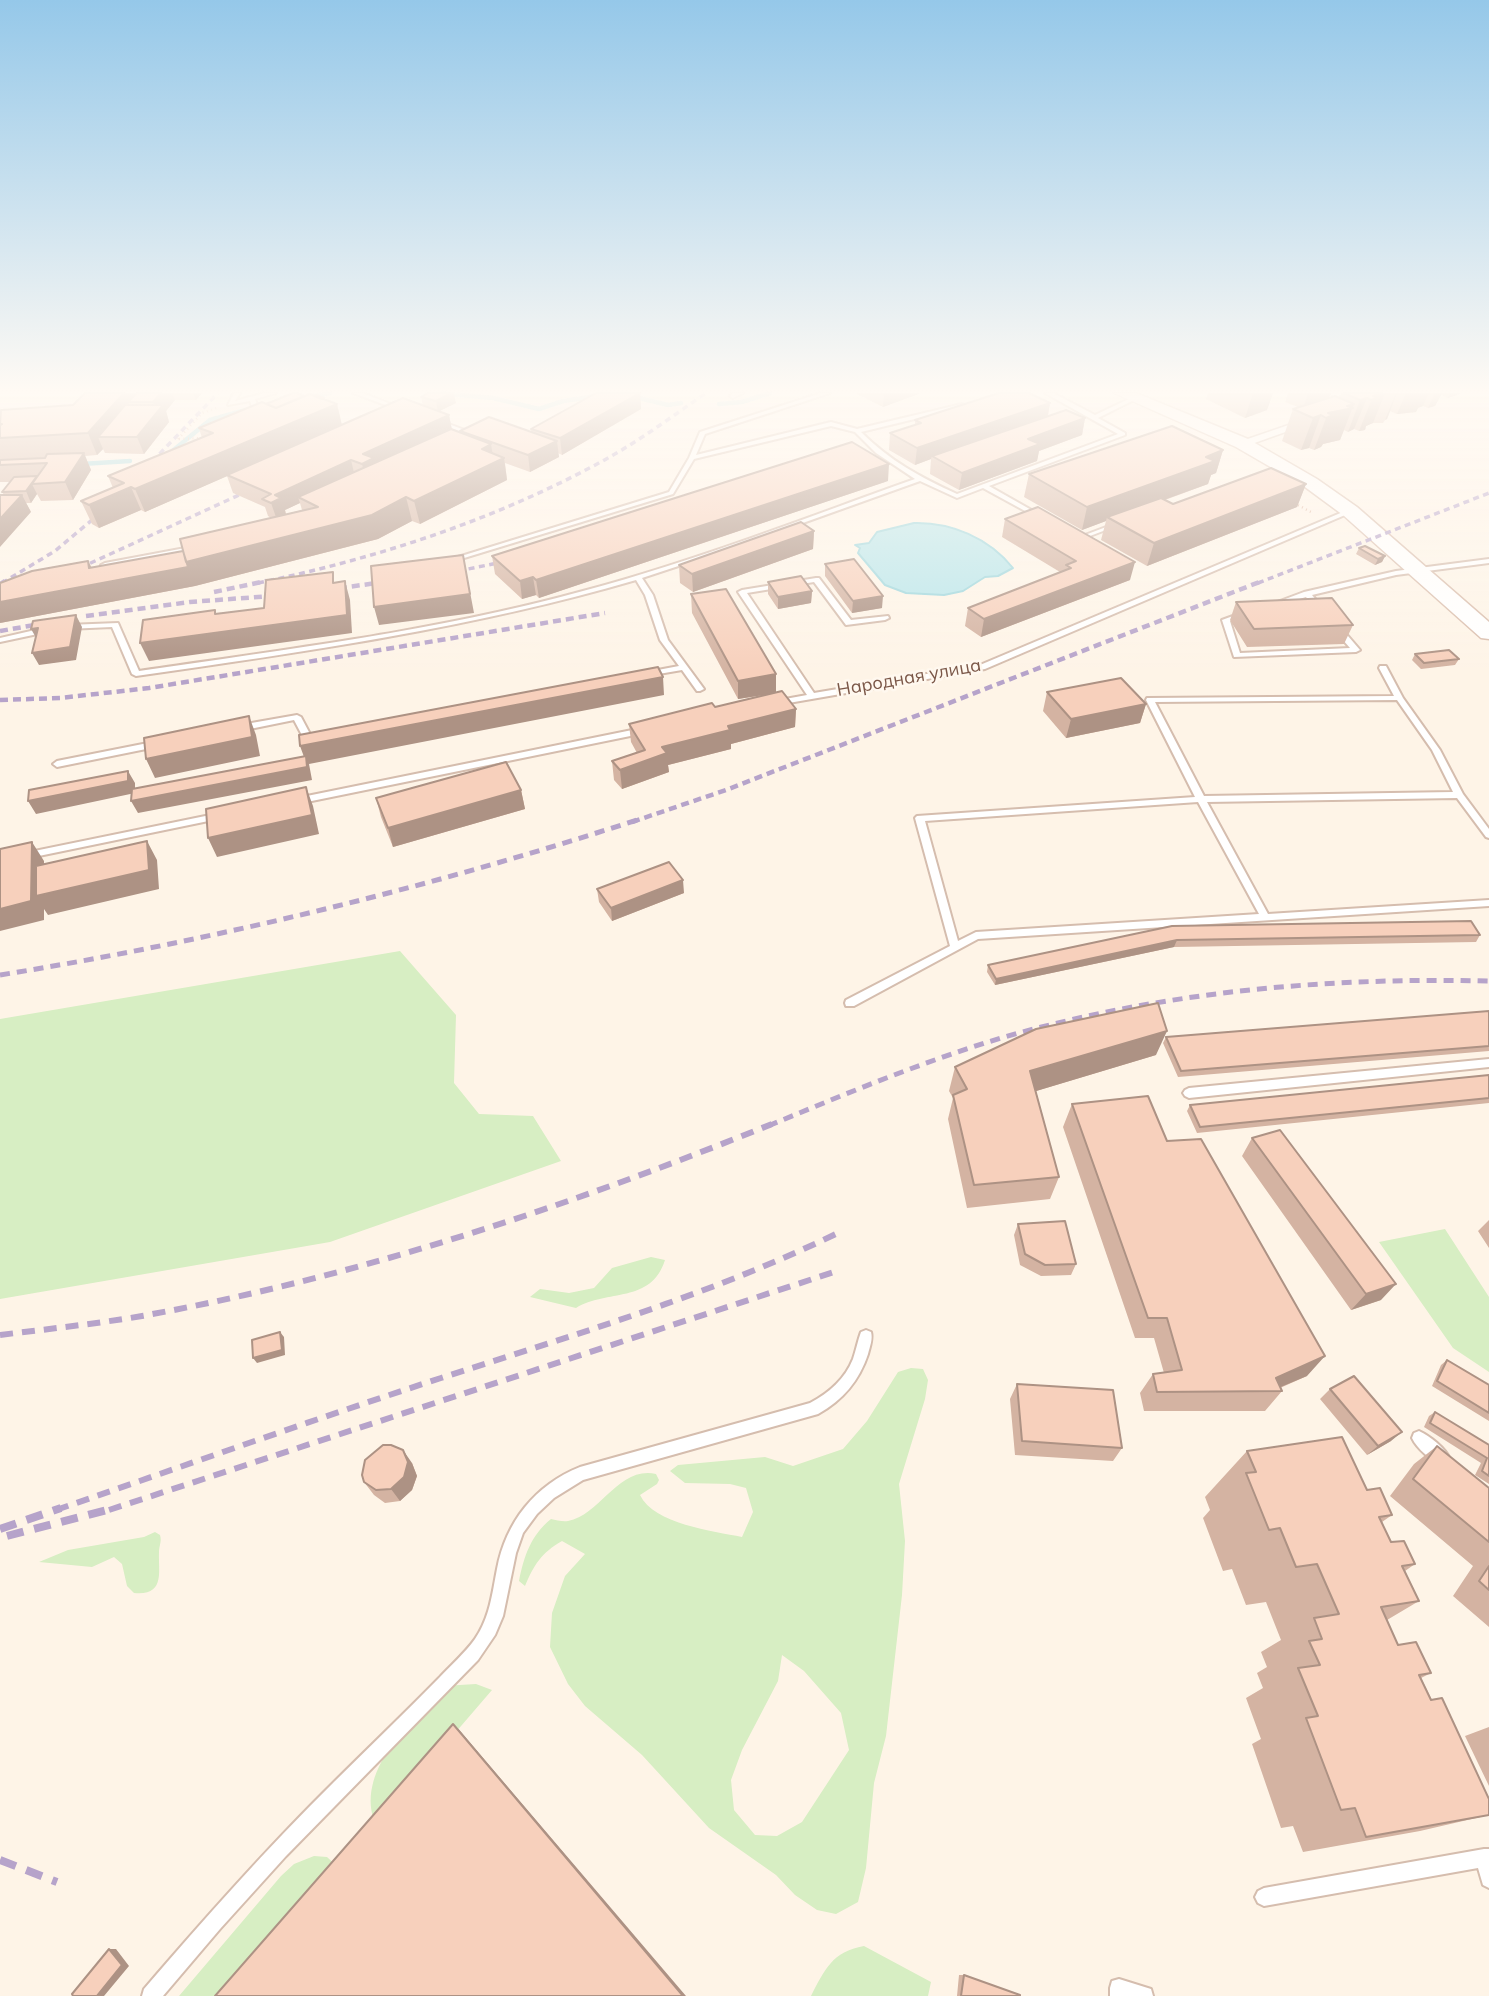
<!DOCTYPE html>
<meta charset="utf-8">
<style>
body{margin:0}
canvas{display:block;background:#fef4e7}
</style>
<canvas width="1489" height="1996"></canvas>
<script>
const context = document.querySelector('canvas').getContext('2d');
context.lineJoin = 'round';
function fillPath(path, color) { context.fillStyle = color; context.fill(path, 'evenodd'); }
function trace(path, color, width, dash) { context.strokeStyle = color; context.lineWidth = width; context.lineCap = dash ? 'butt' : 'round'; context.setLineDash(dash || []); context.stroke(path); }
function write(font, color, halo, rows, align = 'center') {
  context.font = font + ' Mulish,sans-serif'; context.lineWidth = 5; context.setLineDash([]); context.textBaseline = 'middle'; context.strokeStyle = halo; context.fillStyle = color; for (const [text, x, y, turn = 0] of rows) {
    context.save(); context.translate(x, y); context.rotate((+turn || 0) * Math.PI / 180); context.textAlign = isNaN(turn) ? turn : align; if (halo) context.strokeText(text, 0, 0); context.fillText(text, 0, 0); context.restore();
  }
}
fillPath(new Path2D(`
 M400,951L456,1015L454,1083L479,1114L533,1116L561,1161L330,1242L0,1299V1019Z
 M1445,1229L1489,1297V1372L1453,1348L1379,1242Z
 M651,1257L665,1260C651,1304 607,1289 576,1308L530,1297L540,1289L569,1293L594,1288L612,1268Z
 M911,1368L923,1369L928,1380L925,1399L899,1484L905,1541L902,1595L886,1736L874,1783L866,1868L858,1902L836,1914L817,1910L795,1895L776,1875L709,1828L642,1755L585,1706L568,1684L550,1647L552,1613L565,1576L585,1554L562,1541C541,1553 534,1565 525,1586L519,1581C524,1556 531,1535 551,1519C556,1520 563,1522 568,1521C601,1515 618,1466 656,1474L659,1480L657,1484L640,1495C654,1524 713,1531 742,1537L753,1512L746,1488L730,1484L685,1483L670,1471L678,1465L765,1457L793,1466L843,1449L867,1421L898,1372ZM782,1655L804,1671L841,1713L849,1750L802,1822L777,1836L755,1835L734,1810L731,1780L742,1750L778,1681Z
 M155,1532L160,1535C162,1542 159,1545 159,1552C158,1571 166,1596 134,1593L127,1586L122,1564L114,1557L92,1567L39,1562L68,1550L144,1537Z
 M476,1684L492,1690L376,1825C353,1773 412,1720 443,1686Z
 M314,1856L327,1857L341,1870L232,1996H179L281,1876L294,1864Z
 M864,1946L931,1982L928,1996H811C825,1969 832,1952 864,1946Z`), '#d7eec3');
const water = new Path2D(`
 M914,523C951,522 989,538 1013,568L998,576L985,577L963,591L944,595L906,593L885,585L858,553L860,548L855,545L869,543L877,532Z`);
fillPath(water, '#b9e6eb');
trace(water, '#9ed7de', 2);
trace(new Path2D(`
 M438,393L493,398L539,409L563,401L598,396
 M631,396L668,405L681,403
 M309,397L330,393
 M719,404L742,402L770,393
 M170,453L210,420L249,409
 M81,464L130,461`), '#9ed7de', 4.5);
const lane = new Path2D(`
 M234,393H240L235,401L265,393H276L255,399L261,416L258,418L255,416L250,401L228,405Z
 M353,393H362L404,409L399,410Z
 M733,393H743L733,398L730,396Z
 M821,393H830L705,434L696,455L831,422L857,429L962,404L964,405V407L861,432C890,461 920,477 957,494L1118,434L1045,393H1053L1095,415L1133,397L1138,398L1098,418L1125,433V435L989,486L1042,516V518H1038L983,488L957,498L920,481L733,548L642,578L653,595L668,640L704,689L700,691H697L682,670L647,676L643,674L647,672L679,666L660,640L645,595L636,580C472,628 304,652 136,676L132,674L112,627L67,629L63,627L67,625L118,623L139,671C288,649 438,631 583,591C696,561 805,518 915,479L876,453L855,432L831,426L694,459L673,494L451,562L445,561L669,492L689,458L700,432Z
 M437,421H441L475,434L470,435L437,423Z
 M1350,509L1352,510V512L985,669L777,705H774V701L807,695L738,592L742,590L816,578H819L851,620L888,616L889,618L885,620L846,625L814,582L747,593L814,693L980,665Z
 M1114,524L1119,525L1082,539L1077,538Z
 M196,546L199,548L198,549L105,567L101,565L105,563Z
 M1489,559V563L1396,575L1312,595L1323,608L1319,610H1316L1306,597L1276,606L1272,604L1304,592L1396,571Z
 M1244,612H1247V616L1230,621L1240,653L1350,648L1335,631L1339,629H1342L1360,650L1356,652L1234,657L1222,620Z
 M44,628H47V632L0,642V638Z
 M1380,666H1386L1403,698L1440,750L1463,794L1489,829V838L1486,837L1457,798L1207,802L1268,914L1489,900V906L978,939L854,1006H846L845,1003L846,1000L950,946L915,818L917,816L1195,797L1146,700L1147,698L1394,696L1379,668ZM1397,700L1432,750L1453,792L1204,796L1155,702ZM1198,802L1259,914L976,932L958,941L925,821Z
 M297,715L301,717L310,734H318V738L304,739L294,720L240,731L236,728L240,725Z
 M642,728L646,731L645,733L297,804L293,801L297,798Z
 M158,741L161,742V746L57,767L53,764L57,761Z
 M220,813L223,814L225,816L223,818L0,864V858Z
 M1489,1059V1067L1189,1098L1185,1096L1183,1093L1185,1090L1189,1088Z
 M866,1330L871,1332C873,1339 870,1346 868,1354C859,1381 843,1400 818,1414L583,1480L554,1498L537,1514L523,1533L516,1553L503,1616L495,1635L478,1660L286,1856L220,1929L163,1996H142L144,1989C205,1918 267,1848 334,1782C369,1747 405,1713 439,1678C451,1665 465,1653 475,1639C490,1617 492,1594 497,1569C506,1522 535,1485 580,1467L810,1403C829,1393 845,1379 853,1359C856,1350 858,1340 861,1332Z
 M1419,1431C1430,1436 1445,1448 1450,1459L1448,1464L1443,1466C1432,1461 1417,1449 1412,1438L1414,1433Z
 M1484,1849H1489V1888L1483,1885L1478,1868L1264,1906L1258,1903L1255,1897L1258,1891L1264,1888Z
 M1119,1979L1151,1989L1153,1996H1110V1988L1112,1981Z`);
const street = new Path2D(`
 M1309,418L1319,420L1246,446L1236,443Z`);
const secondary = new Path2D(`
 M1114,393H1136L1248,439L1317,479L1357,507L1489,622V639L1481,638L1343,515L1305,487L1236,447Z`);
trace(lane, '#d5bdae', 4);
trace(street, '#d5bdae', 3);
trace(secondary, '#dabead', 3);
trace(new Path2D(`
 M178,439L202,413L217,408
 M179,439L205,438
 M1294,503L1311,512`), '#dcb39e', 2.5, [1, 3.5]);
fillPath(lane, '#fff');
fillPath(street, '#fff');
fillPath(secondary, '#fff');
trace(new Path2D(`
 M145,469L218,393
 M71,572L239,495
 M448,573L513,560
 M2,583L55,551L105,509
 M258,583C379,558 500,518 608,458C642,439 674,415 706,393
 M378,583L392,581
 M1258,583L1489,493`), '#b6a3ca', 3.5, [6, 4.5]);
trace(new Path2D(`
 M0,584L5,581
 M326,590L391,581
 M214,592L266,581
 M86,616L190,602L285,595
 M0,631L52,622
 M0,700L60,698L149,688L605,613
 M632,822L726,790L1262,581`), '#b6a3ca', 4.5, [8, 5]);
trace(new Path2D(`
 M0,975C217,940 428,888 637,820
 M768,1126C845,1094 922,1062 1001,1038C1161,992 1323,977 1489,981`), '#b6a3ca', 5, [10, 7]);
trace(new Path2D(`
 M0,1335C48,1329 95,1324 142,1316C358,1277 569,1206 772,1124
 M56,1510C184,1466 312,1420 441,1378C576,1334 710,1295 838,1233
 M109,1510L840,1270`), '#b6a3ca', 6, [13, 9]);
trace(new Path2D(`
 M0,1529L61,1508
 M7,1536L115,1508
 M0,1860L57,1882`), '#b6a3ca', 8, [17, 11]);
fillPath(new Path2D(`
 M85,393H202L196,400H175L166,411L169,422L144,454L105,453L103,449L97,455L85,456L91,470L73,500L41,501L37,494L31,503H26L31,512L4,495L2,492L10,482H0V411L73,405Z
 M640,393L641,409L562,455L558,453L559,457L530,472L505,463L507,480L420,524L412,521L378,539L195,586L0,623L88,561L92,568L183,551L271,518L268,516L265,507L233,493L227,476L145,512L141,510L99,528L92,524L81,501L113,488L108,476L202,438L199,428L266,404L304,396L324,398L325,400L337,404L342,425L423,406L421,397L456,403L439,411L449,415L452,429L460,432V431L531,432V429ZM300,503L302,510L286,514L285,510Z
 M855,393H921L883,407Z
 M1208,393H1273L1267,410L1245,418L1206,399Z
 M1288,393H1331L1329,398H1339L1341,393H1462L1448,398L1441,395L1435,406L1428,408L1423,406L1418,408L1416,412L1397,414L1390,411L1387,419L1385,420L1383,423H1373L1366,426L1365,430L1359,431L1354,429L1348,432L1344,430L1340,440L1323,444L1321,447L1314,450L1309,448L1301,450L1282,441L1293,409L1298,407L1285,402Z
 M1050,403L1048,416L1085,418L1082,435L1039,451L1037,461L959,490L930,474L931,459L915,465L889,450L890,433L915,426V420Z
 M1223,450L1216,473L1211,475L1208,484L1165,500L1173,504L1306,484L1297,507L1147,566L1101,540L1106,521L1082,530L1024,497L1029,474Z
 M888,481L539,598L536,595L522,599L495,574L492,556Z
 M1005,519L1130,580L981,637L965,626L968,608L1060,572L1002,537Z
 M814,531L813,549L693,592L680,583L679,565Z
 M1359,548L1385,556L1382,562L1375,565L1356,554Z
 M825,564L882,608L852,613L825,576Z
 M768,582L812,591L811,603L778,609L768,594Z
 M691,594L776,674V692L796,709L795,727L731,744V749L668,765L669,772L622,789L614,780L612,761L637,753L631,742L629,724L715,707L770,694L738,699L692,613Z
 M1236,602L1353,625L1344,644L1247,647L1230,620Z
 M1415,654L1459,659L1455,665L1421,669L1412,660Z
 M1047,692L1146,704L1140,723L1066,738L1043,711Z
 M521,790L525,809L393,847L381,817L376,798Z
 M597,889L684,893L612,921L599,902Z
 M1172,926L1480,935L1476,942L1174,947L995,985L987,972L988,965Z
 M1489,1011V1051L1178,1077L1163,1043L1166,1037Z
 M1156,1055L1036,1091L1059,1177L1050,1199L967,1208L948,1119L953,1098L949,1091L955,1067Z
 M1489,1075V1103L1197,1133L1187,1111L1190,1105Z
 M1072,1104L1167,1141L1307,1376L1280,1388L1282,1391L1265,1411H1144L1140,1393L1153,1374L1164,1373L1154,1338H1135L1063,1127Z
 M1252,1138L1381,1300L1351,1310L1242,1156Z
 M1489,1220V1248L1478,1231Z
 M1018,1224L1076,1264L1071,1275L1041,1276L1020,1265L1014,1235Z
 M1447,1360L1489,1385V1421L1432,1386L1441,1365Z
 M1017,1384L1122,1448L1113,1461L1015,1455L1010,1399Z
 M1330,1389L1391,1441L1367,1455L1320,1399Z
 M1435,1412L1489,1445V1484L1475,1475L1481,1463L1424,1427L1429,1416Z
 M1437,1446L1489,1488V1627L1453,1596L1473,1566L1390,1496L1414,1464Z
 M1247,1451L1367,1490L1392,1515L1382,1522L1391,1542L1415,1564L1405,1571L1419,1601L1387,1620L1398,1645L1431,1673L1421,1678L1489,1815L1420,1831L1303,1852L1293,1826L1281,1828L1252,1744L1261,1739L1246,1698L1263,1688L1257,1673L1267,1667L1261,1652L1281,1640L1266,1602L1246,1605L1232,1569L1223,1571L1203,1518L1210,1510L1205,1497Z
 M412,1463L417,1476L412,1490L400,1501L385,1503L374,1495L364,1482Z
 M1489,1727V1786L1465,1736Z
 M959,1975H964L1020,1996H957Z`), '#d4b3a2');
fillPath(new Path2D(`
 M124,393H152L128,402L133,414L98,437L103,449L97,455L88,433Z
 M161,393H172L175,400L166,411L169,422L144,454L137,437L157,413L153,402Z
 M193,393H202L196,400Z
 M451,393H454L456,403L438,412L436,401Z
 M640,393L641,409L562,455L560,438Z
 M884,393H921L883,407Z
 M1253,393H1273L1267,410L1245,418Z
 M1308,393H1331L1328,400L1303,409Z
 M1382,393H1385L1373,423L1366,426L1365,430L1359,431L1373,396Z
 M1396,393H1397L1387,419L1385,420Z
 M1406,393H1429L1423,406L1418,408L1416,412L1397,414Z
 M1435,393H1442L1435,406L1428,408Z
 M1450,393H1462L1448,398Z
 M324,398L327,408L337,404L342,426L145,512L135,489Z
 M1367,398L1354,429L1348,432L1360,400Z
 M1050,403L1047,419L932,456L931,459L915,465L917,448Z
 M1354,404L1340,440L1323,444L1321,447L1314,450L1328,413Z
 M449,415L452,431L366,481L362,464L363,454Z
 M1321,415L1309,448L1301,450L1313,418Z
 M1085,418L1082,435L1039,451L1037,461L959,490L962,473L1028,439Z
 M557,441L559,457L530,472L528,455Z
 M491,444L494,462L504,458L507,480L420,524L414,501L482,449Z
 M1223,450L1216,473L1211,475L1208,484L1111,519L1107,517L1106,521L1082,530L1087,507L1206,457Z
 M84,453L91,470L73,500L65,482Z
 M351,460L355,477L298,497L300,503L285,510L286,515L277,520L271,503L275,495Z
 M889,464L888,481L539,598L536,580Z
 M37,476L32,484L37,494L31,503L26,491Z
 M1306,484L1297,507L1147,566L1154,543Z
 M131,487L141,510L99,528L89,505Z
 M22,495L31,512L0,547V519Z
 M406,497L412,521L378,539L195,586L0,623V602L89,568L88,561L97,579Z
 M814,531L813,549L693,592L692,574Z
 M463,555L474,613L379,625L374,607Z
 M1385,556L1382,562L1375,565L1378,559Z
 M1135,562L1130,580L981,637L984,619Z
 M533,577L536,595L522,599L520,581Z
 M345,581L350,600L352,633L149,661L140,643L215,614V610L222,629Z
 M812,591L811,603L778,609V597Z
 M883,596L882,608L852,613L853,601Z
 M76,615L82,627L76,660L39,665L32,653Z
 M38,628V641L31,629Z
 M776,674V693L738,699V681Z
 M663,677L664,695L309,764L312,780L138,813L131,801L307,765L300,746Z
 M1146,704L1140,723L1066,738L1071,719Z
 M796,709L795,727L731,744V749L668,765L669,772L622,789L620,770L662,747L728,726Z
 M249,716L256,735L260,756L155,778L146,759Z
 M128,771L135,783V793L36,814L28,801Z
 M306,787L313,806L319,834L217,857L208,838Z
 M521,790L525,809L393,847L388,828Z
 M147,841L157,860L159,889L48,915L44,909V920L0,931V909L32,842L44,861V895Z
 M683,880L684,893L612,921L611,908Z
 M1177,940L1174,947L995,985L996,979Z
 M1167,1031L1156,1055L1023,1095L1030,1071Z
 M1396,1284L1381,1300L1351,1310L1366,1294Z
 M280,1332L284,1337L285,1355L257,1363L253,1358Z
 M1325,1356L1307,1376L1271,1391L1276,1378Z
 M1402,1432L1391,1441L1367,1455L1378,1446Z
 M403,1450L412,1463L417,1476L412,1490L400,1501L391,1489Z
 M453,1724L461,1732L686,1996H683Z
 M109,1949H116L129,1966L104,1996H97Z`), '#ad9284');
const building = new Path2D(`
 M85,393H124L88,433L0,438V425L2,424H0L1,410L73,405Z
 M137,393H161L153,402H128Z
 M293,393H297L304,396L276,408L266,404Z
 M428,393H451L436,401L421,397Z
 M596,393H640L560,438L531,429Z
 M999,393H1029L1050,403L917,448L890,433L921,423L915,420Z
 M1344,393H1382L1373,396L1377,398L1371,400L1367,398L1360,400Z
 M310,394L337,404L135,489L131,487L89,505L81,501L124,483L108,476L213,433L199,428L262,402L276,408Z
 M317,395L324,398L322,399L314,396Z
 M1335,396L1354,404L1347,406L1353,408L1328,413L1333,415L1326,418L1321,415L1313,418L1293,409Z
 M403,398L449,415L363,454L374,458L362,464L351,460L275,495L281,498L271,503L262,499L271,494L227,475Z
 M125,405H163L137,437H98Z
 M1066,410L1085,418L1028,439L1040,444L962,473L932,456Z
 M489,417L557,441L528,455L460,431Z
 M1172,426L1223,450L1206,457L1215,461L1087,507L1029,474Z
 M451,429L491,444L482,449L504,458L414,501L406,497L372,515L186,562L180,539L318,507L298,497Z
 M852,442L889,464L536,580L533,577L520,581L492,556Z
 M84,453L65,482L32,484L47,463L0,465V460L45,458L47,454Z
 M1271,468L1306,484L1154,543L1107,517L1161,498L1173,504Z
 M37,476L26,491L2,492L14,477Z
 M0,495H22L0,519Z
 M1038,507L1135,562L984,619L968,608L1071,568L1066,565L1076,561L1005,519Z
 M801,522L814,531L692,574L679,565Z
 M1365,546L1385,556L1378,559L1359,548Z
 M183,551L188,567L0,602V583L32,571L88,561L89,568Z
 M463,555L470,594L374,607L371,566Z
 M854,559L883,596L853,601L825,564Z
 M333,572V583L345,581L347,615L140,643L143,620L215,610V614L264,608L266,580Z
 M801,576L812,591L778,597L768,582Z
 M726,589L776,674L738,681L691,594Z
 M1332,598L1353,625L1254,629L1236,602Z
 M76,615L70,647L32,653L38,628L31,629L33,621Z
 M1449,650L1459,659L1424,663L1415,654Z
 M658,667L663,677L300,746L299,735Z
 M1121,678L1146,704L1071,719L1047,692Z
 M782,691L796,709L728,726L730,730L662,747L667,753L620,770L612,761L645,750L629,724L712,703L715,707Z
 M249,716L252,737L146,759L144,738Z
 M306,756L307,767L131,801L132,789Z
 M506,762L521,790L388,828L376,798Z
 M128,771V781L28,801L29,790Z
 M306,787L312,815L208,838L206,809Z
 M147,841L149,870L36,896V866Z
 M32,842L31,901L0,909V849Z
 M669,862L683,880L611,908L597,889Z
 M1471,921L1480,935L1177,940L996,979L988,965L1172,926Z
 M1158,1003L1167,1031L1030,1071L1059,1177L974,1185L953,1095L967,1089L955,1067L1036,1029Z
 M1489,1011V1046L1181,1071L1166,1037Z
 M1489,1075V1098L1200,1127L1190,1105Z
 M1148,1096L1167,1141L1201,1139L1325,1356L1276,1378L1282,1391L1157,1392L1153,1374L1182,1370L1167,1318H1148L1072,1104Z
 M1280,1130L1396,1284L1366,1294L1252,1138Z
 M1065,1221L1076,1264L1045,1265L1025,1254L1018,1224Z
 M280,1332L282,1350L253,1358L252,1340Z
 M1447,1360L1489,1385V1413L1437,1381Z
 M1354,1376L1402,1432L1378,1446L1330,1389Z
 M1017,1384L1113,1390L1122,1448L1022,1441Z
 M1435,1412L1489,1445V1476L1482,1471L1487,1458L1430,1423Z
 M1342,1437L1367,1490L1380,1488L1392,1515L1379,1517L1391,1542L1404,1541L1415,1564L1402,1566L1419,1601L1381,1607L1398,1645L1416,1642L1431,1673L1419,1675L1431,1700L1442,1698L1489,1799V1815L1366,1837L1355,1808L1341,1810L1306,1718L1318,1716L1298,1668L1320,1665L1309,1641L1322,1639L1314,1618L1339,1614L1317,1564L1296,1567L1280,1528L1269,1530L1246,1473L1256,1472L1247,1451Z
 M383,1445H391L403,1450L408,1462L404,1477L391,1489L376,1490L364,1482L362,1475L365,1460Z
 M1437,1446L1489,1488V1542L1413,1479Z
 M1489,1566V1590L1479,1581Z
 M453,1724L683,1996H215Z
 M109,1949L122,1965L97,1996H73L72,1994Z
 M964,1975L1020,1995V1996H961Z`);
fillPath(building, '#f7d0bc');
trace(building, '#ad9284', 2);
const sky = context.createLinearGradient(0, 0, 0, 673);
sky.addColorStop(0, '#95c8e9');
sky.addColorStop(0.58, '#fffaf4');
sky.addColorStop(1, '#fffaf400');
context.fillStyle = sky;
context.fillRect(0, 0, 1489, 673);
write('18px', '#7b5748', '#fff8ef', [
 ["Народная улица",909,678,-10]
]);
</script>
